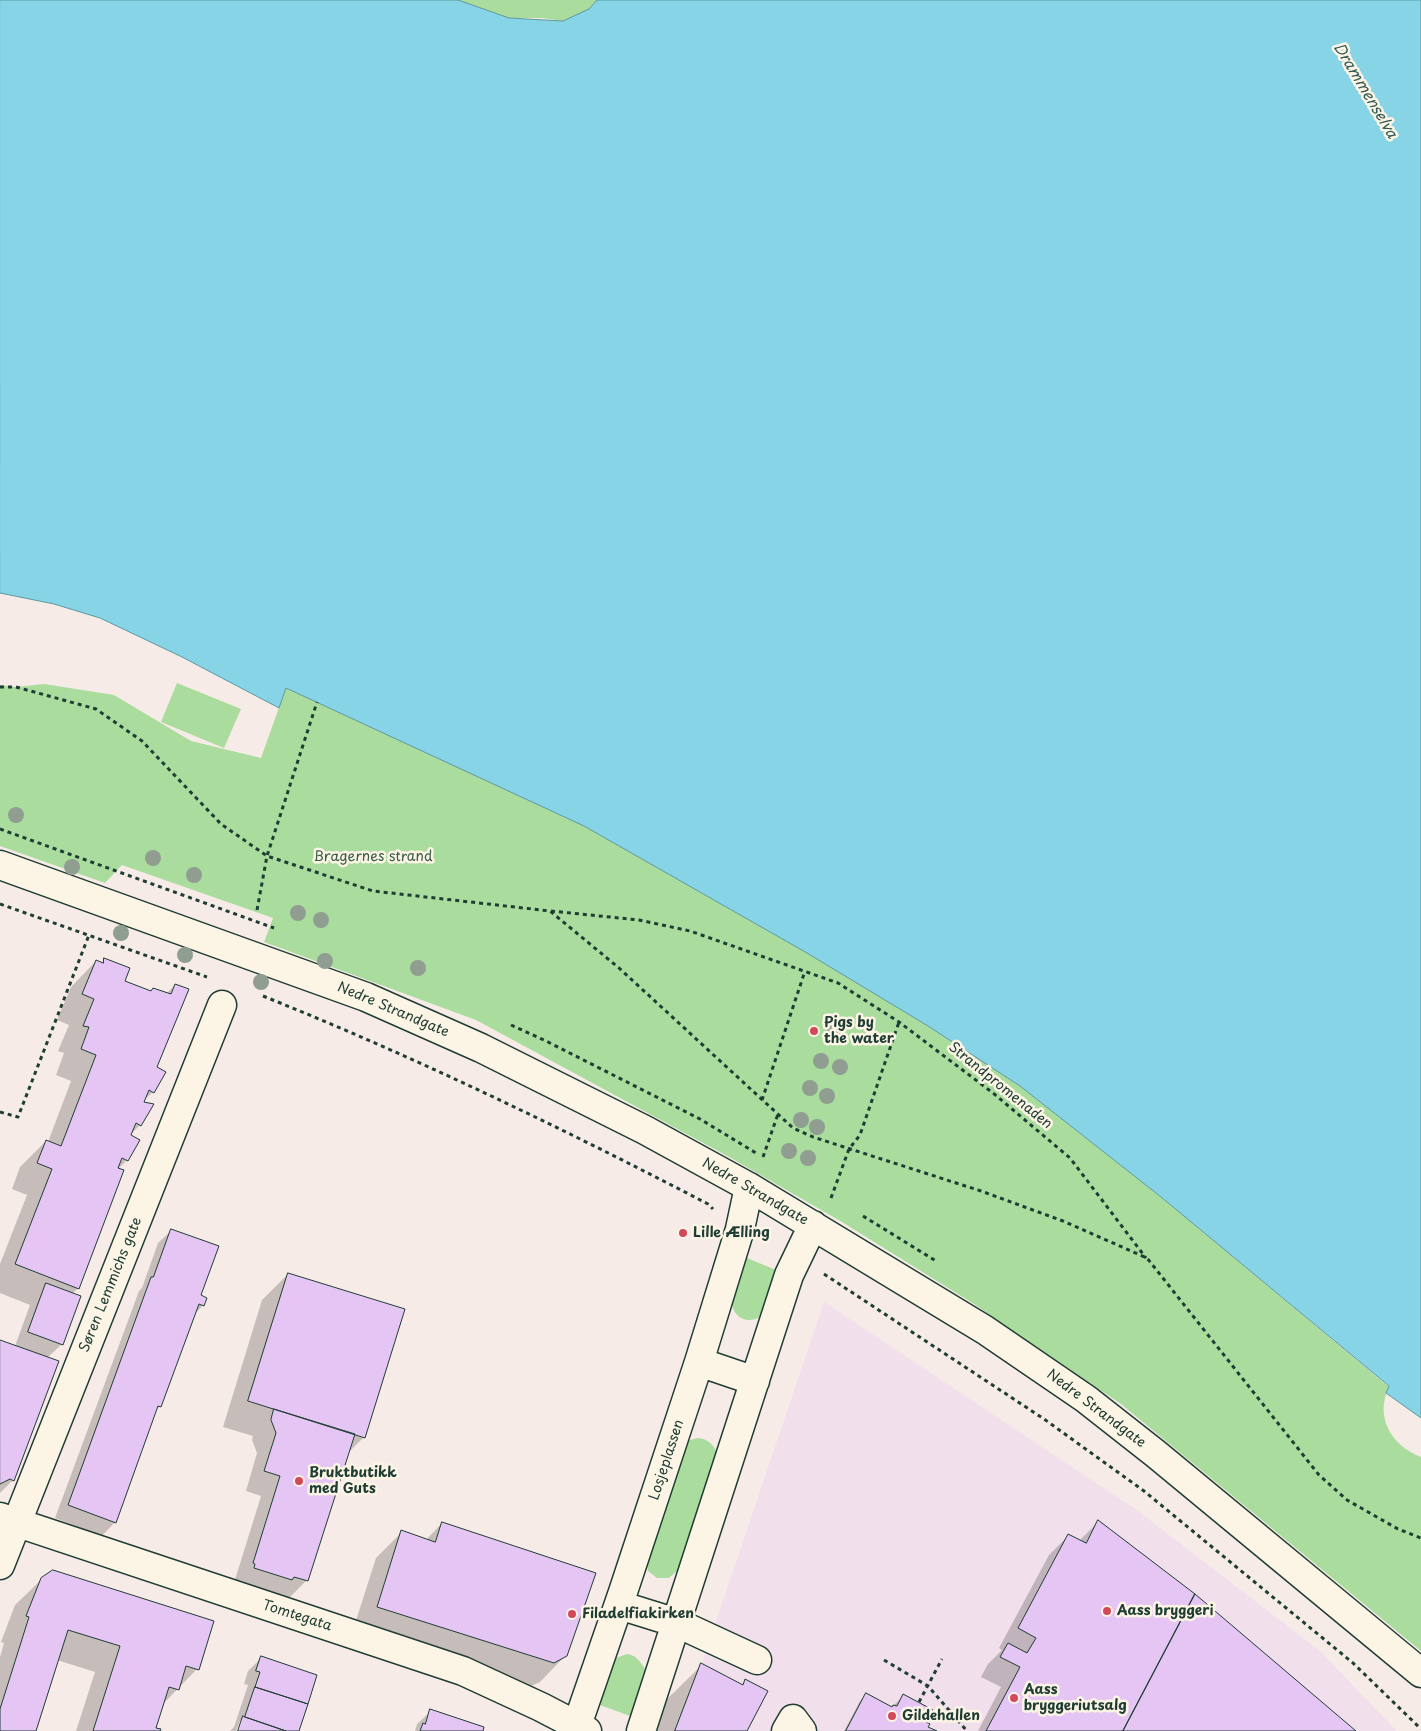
<!DOCTYPE html>
<meta charset="utf-8">
<style>
body{margin:0}
canvas{display:block;background:#f7ebe8}
</style>
<canvas width="1421" height="1731"></canvas>
<script>
const context = document.querySelector('canvas').getContext('2d');
context.lineJoin = 'round';
function fillPath(path, color) { context.fillStyle = color; context.fill(path, 'evenodd'); }
function trace(path, color, width, dash) { context.strokeStyle = color; context.lineWidth = width; context.lineCap = dash ? 'butt' : 'round'; context.setLineDash(dash || []); context.stroke(path); }
function write(font, color, halo, rows, align = 'center') {
  context.font = font + ' "Playpen Sans",sans-serif'; context.lineWidth = 5; context.setLineDash([]); context.textBaseline = 'middle'; context.strokeStyle = halo; context.fillStyle = color; for (const [text, x, y, turn = 0] of rows) {
    context.save(); context.translate(x, y); context.rotate((+turn || 0) * Math.PI / 180); context.textAlign = isNaN(turn) ? turn : align; if (halo) context.strokeText(text, 0, 0); context.fillText(text, 0, 0); context.restore();
  }
}
fillPath(new Path2D(`
 M824,1302L1138,1511L1320,1651L1397,1731H679Z`), '#f1e0eb');
fillPath(new Path2D(`
 M458,0H597L589,9L563,21L542,18H509Z
 M177,683L241,709L224,748L161,722Z
 M44,684L114,695L191,741L261,758L286,688L584,826L807,953L928,1026L1020,1086L1161,1197L1389,1387C1374,1417 1392,1446 1421,1457V1651L1121,1404L974,1304L842,1222L731,1158L476,1020L264,942L273,918L122,865L105,883L0,846V685L16,687Z
 M747,1258L776,1270L761,1317C748,1323 736,1320 732,1305Z
 M698,1438C708,1439 713,1444 717,1453L678,1570L669,1578H657L648,1571L646,1557L686,1441Z
 M627,1654C636,1655 640,1661 645,1669L630,1716L600,1705L616,1658Z`), '#a9dc9d');
const water = new Path2D(`
 M0,0H458L509,18L563,21L589,9L597,0H1421V1418L1386,1393L1389,1386L1161,1197L1020,1086L928,1026L807,953L584,826L286,688L279,708L182,657L100,618L54,604L0,593Z`);
fillPath(water, '#87d4e6');
trace(water, '#5d989f', 1);
fillPath(new Path2D(`
 M105,960L124,982L150,992L153,989L166,994L175,985L155,1067L153,1092L142,1102L140,1125L130,1135L127,1160L118,1169L78,1288L72,1294L62,1344L47,1358L13,1480L0,1493V1341L15,1346L30,1305L0,1293V1264L27,1195L12,1189L20,1167L46,1141L48,1142L71,1081L56,1075L64,1053L58,1051L69,1025L57,1020L71,987L96,961L101,963Z
 M172,1230L203,1305L194,1315L160,1406L155,1411L115,1522L102,1536L55,1518L139,1291L142,1288L158,1243Z
 M288,1274L364,1437L348,1453L307,1580L287,1600L234,1583L261,1496L246,1491L257,1453L252,1440L253,1436L223,1427L262,1300Z
 M1098,1522L1354,1731H978L1001,1687L981,1677L988,1664L1002,1650L999,1648L1049,1555L1069,1535L1079,1541Z
 M442,1523L566,1655L540,1682L527,1688L352,1633L376,1558L402,1532L426,1540Z
 M42,1579L197,1669L162,1705L155,1729L159,1731H76L95,1672L57,1660L35,1731H0V1657L4,1643L1,1642L15,1605Z
 M261,1658L298,1731H239L244,1717L240,1721L236,1731H230L234,1727L248,1685L244,1684L248,1671Z
 M702,1665L741,1685L746,1681V1731H654L665,1701Z
 M866,1695L891,1708L903,1696L927,1727L934,1731H844L860,1701Z
 M431,1711L481,1731H415L417,1724Z`), '#0003');
const building = new Path2D(`
 M104,958L130,968L125,981L151,991L153,988L171,994L175,984L189,989L157,1067L166,1072L154,1093L149,1090L144,1102L154,1104L141,1126L136,1123L131,1135L140,1140L128,1161L122,1158L118,1168L124,1170L79,1289L15,1264L52,1169L37,1163L46,1140L61,1146L96,1055L81,1049L89,1027L83,1026L94,999L82,994L96,960L103,963Z
 M171,1229L219,1246L201,1295L207,1298L204,1306L199,1304L161,1407L158,1406L116,1523L68,1505L151,1277H153Z
 M288,1273L405,1309L365,1438L248,1401Z
 M46,1283L81,1296L63,1345L28,1332Z
 M0,1340L59,1361L14,1481L10,1479L0,1484Z
 M274,1409L355,1434L308,1581L294,1577L292,1580L254,1568L255,1564L253,1563L280,1476L264,1471L276,1433L271,1420Z
 M1098,1520L1195,1594L1123,1731H986L1020,1667L1000,1657L1008,1643L1027,1653L1036,1638L1018,1628L1068,1534L1086,1543Z
 M442,1522L596,1573L567,1656L554,1663L377,1607L401,1530L435,1542Z
 M53,1570L214,1621L199,1670L186,1666L179,1690L169,1687L156,1728L161,1729L160,1731H93L120,1646L68,1630L36,1731H0V1709L29,1617L26,1616L41,1578Z
 M1195,1594L1356,1731H1123Z
 M261,1656L317,1675L308,1704L255,1687L260,1672L256,1671Z
 M701,1663L743,1685L745,1679L768,1691L747,1731H675Z
 M255,1687L308,1704L299,1731H286L245,1717Z
 M866,1693L892,1707L893,1705L897,1706L903,1694L933,1710L926,1722L930,1724L928,1727L937,1731H846Z
 M430,1709L484,1727L483,1731H420L423,1723L425,1724Z
 M243,1716L245,1717L286,1731H238Z`);
fillPath(building, '#e4c5f3');
trace(building, '#1f3d34', 1);
const minor = new Path2D(`
 M0,865L366,997L481,1048L645,1130L749,1187L985,1330L1086,1399L1156,1454L1421,1673
 M699,1362L755,1381
 M0,1517L463,1671L541,1707L587,1731
 M0,1565L222,1005
 M619,1605L677,1623L757,1660
 M575,1731L623,1592L699,1362L740,1229L749,1187
 M641,1731L789,1275L813,1225
 M786,1731L793,1719L802,1731`);
trace(minor, '#1f3d34', 31);
trace(new Path2D(`
 M0,687H16L96,709L142,741L221,824L267,856L373,891L550,911L619,968L793,1128L813,1137L981,1191L1063,1221L1147,1258L1319,1475L1347,1500L1398,1529L1421,1538
 M0,829L274,928
 M0,904L207,977
 M257,910L267,856L317,702
 M551,911L639,920L690,931L838,983L899,1022L993,1093L1070,1158L1146,1258
 M263,996C415,1057 562,1128 708,1204L713,1209
 M511,1025L546,1041L700,1119L756,1153
 M762,1100L805,971
 M0,1112L18,1117L89,935
 M763,1157L778,1114
 M831,1198L849,1149L860,1135L899,1022
 M863,1216L936,1261
 M824,1274L1044,1419L1144,1491L1353,1663L1421,1729
 M884,1660L928,1686L967,1731
 M919,1702L942,1659`), '#1f3d34', 3, [4, 4]);
trace(minor, '#fcf5e5', 28);
context.fillStyle = '#909d91';
for (const [x, y] of [
 [16,815],
 [153,858],
 [72,867],
 [194,875],
 [298,913],
 [321,920],
 [121,933],
 [185,955],
 [325,961],
 [418,968],
 [261,982],
 [833,1033],
 [821,1061],
 [840,1067],
 [810,1088],
 [827,1096],
 [801,1120],
 [817,1127],
 [789,1151],
 [808,1158]
]) { context.beginPath(); context.arc(x, y, 8, 0, 2 * Math.PI); context.fill(); }
for (const [x, y, r, color] of [
 [814,1031,5,"#d1495b"],
 [683,1233,5,"#d1495b"],
 [299,1481,5,"#d1495b"],
 [1107,1611,5,"#d1495b"],
 [572,1614,5,"#d1495b"],
 [1014,1698,5,"#d1495b"],
 [892,1716,5,"#d1495b"]
]) { const dot = new Path2D(); dot.arc(x, y, r, 0, 2 * Math.PI); context.fillStyle = color; context.fill(dot); trace(dot, '#fcf5e5', 2); }
write('14px', '#3b5d49', '#fcf5e5', [
 ["Bragernes strand",373,857]
]);
write('14px', '#1f3d34', '#fcf5e5', [
 ["Nedre Strandgate",393,1010,23],
 ["Strandpromenaden",1000,1086,39],
 ["Nedre Strandgate",755,1192,30],
 ["Søren Lemmichs gate",111,1285,-68],
 ["Nedre Strandgate",1096,1409,37],
 ["Losjeplassen",667,1460,-72],
 ["Tomtegata",297,1616,18]
]);
write('bold 14px', '#1f3d34', '#fcf5e5', [
 ["Pigs by",824,1023],
 ["the water",824,1039],
 ["Lille Ælling",693,1233],
 ["Bruktbutikk",309,1473],
 ["med Guts",309,1489],
 ["Aass bryggeri",1117,1611],
 ["Filadelfiakirken",582,1614],
 ["Aass",1024,1690],
 ["bryggeriutsalg",1024,1706],
 ["Gildehallen",902,1716]
], 'left');
write('italic 15px', '#345b58', '#fcf5e5', [
 ["Drammenselva",1365,91,59]
]);
</script>
